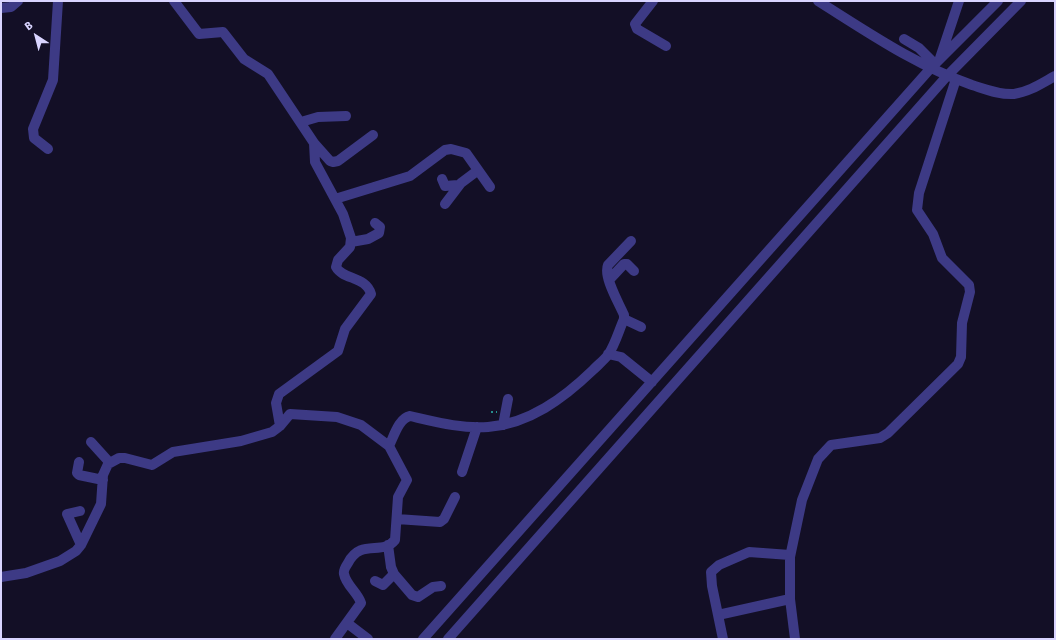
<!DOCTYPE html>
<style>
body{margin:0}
#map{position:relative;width:1056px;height:640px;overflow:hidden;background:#130f26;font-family:Signika,sans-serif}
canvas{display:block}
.frame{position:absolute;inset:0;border:2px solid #d9d4ff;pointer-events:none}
.north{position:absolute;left:16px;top:16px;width:40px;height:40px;-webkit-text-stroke:3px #130f26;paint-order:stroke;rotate:324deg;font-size:11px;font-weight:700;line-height:16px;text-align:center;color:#d9d4ff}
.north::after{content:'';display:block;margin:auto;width:14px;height:18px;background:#d9d4ff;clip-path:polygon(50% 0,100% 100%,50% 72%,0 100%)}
</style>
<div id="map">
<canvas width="1056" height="640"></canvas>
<div class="frame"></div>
<div class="north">B</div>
</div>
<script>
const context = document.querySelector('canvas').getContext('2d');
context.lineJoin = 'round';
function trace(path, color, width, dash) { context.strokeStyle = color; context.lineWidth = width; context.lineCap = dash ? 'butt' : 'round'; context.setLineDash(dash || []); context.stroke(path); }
trace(new Path2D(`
 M491,412H497`), '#2fb8b0', 1.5, [2, 3]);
trace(new Path2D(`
 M174,1L199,34L223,32L244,59L268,74L314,143L330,161L333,162L338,161L373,135
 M653,1L635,24L637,29L666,46
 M818,1C869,33 915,65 972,85C985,89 1000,95 1014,94C1029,92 1042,83 1055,76
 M1,8L11,7L18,1
 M904,39L919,48L935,64
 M940,58L959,1
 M301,122L318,117L346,116
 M48,149L34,138L33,129L53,80L58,1
 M442,179L445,186L458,185
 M335,199L410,176L445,150L451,149L466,153L490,187
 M445,204L461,183L477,171
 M351,242L368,239L379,233L380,227L375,223
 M609,280L624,264H627L634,271
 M624,319L641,327
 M608,354L621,357L652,382
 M503,425L508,399
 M280,426L276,403L279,394L338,351L345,329L371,294C366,276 343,280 336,267L338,260L350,247L351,238L343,214L315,162L314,143
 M91,442L110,463
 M389,446C394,436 399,418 410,416C436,422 462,429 488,427C529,424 564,398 593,370C598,365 604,360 608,355C615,345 619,330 624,319V315C619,303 603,277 608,265L631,241
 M79,462L77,473L79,475L103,480
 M462,472L477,427
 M80,511L67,514L81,545
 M397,519L440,522L444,519L455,497
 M388,545L391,567L394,574L412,595L418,597L433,587L441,586
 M1,577L26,573L60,561L76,551L81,545L101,504L103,475L108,464L119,458H125L152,465L173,452L241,441L272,432L280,426L290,414L337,417L361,425L389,446L407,480L398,497L395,540C382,556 361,538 348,563C346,566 343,570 344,574C346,585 358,593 361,603L335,639
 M375,581L383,585L394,574
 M718,615L790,599
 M347,623L368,639
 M423,639L930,69L998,1
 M448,639L947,76L1021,1
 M723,639L712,586L711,572L719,565L749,552L790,555
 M795,639L790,599V557L802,500L818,459L831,445L880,438L888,433L958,364L961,357L962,323L970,292L969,285L942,258L933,234L917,210L919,193L956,79`), '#3d3a85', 10);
</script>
